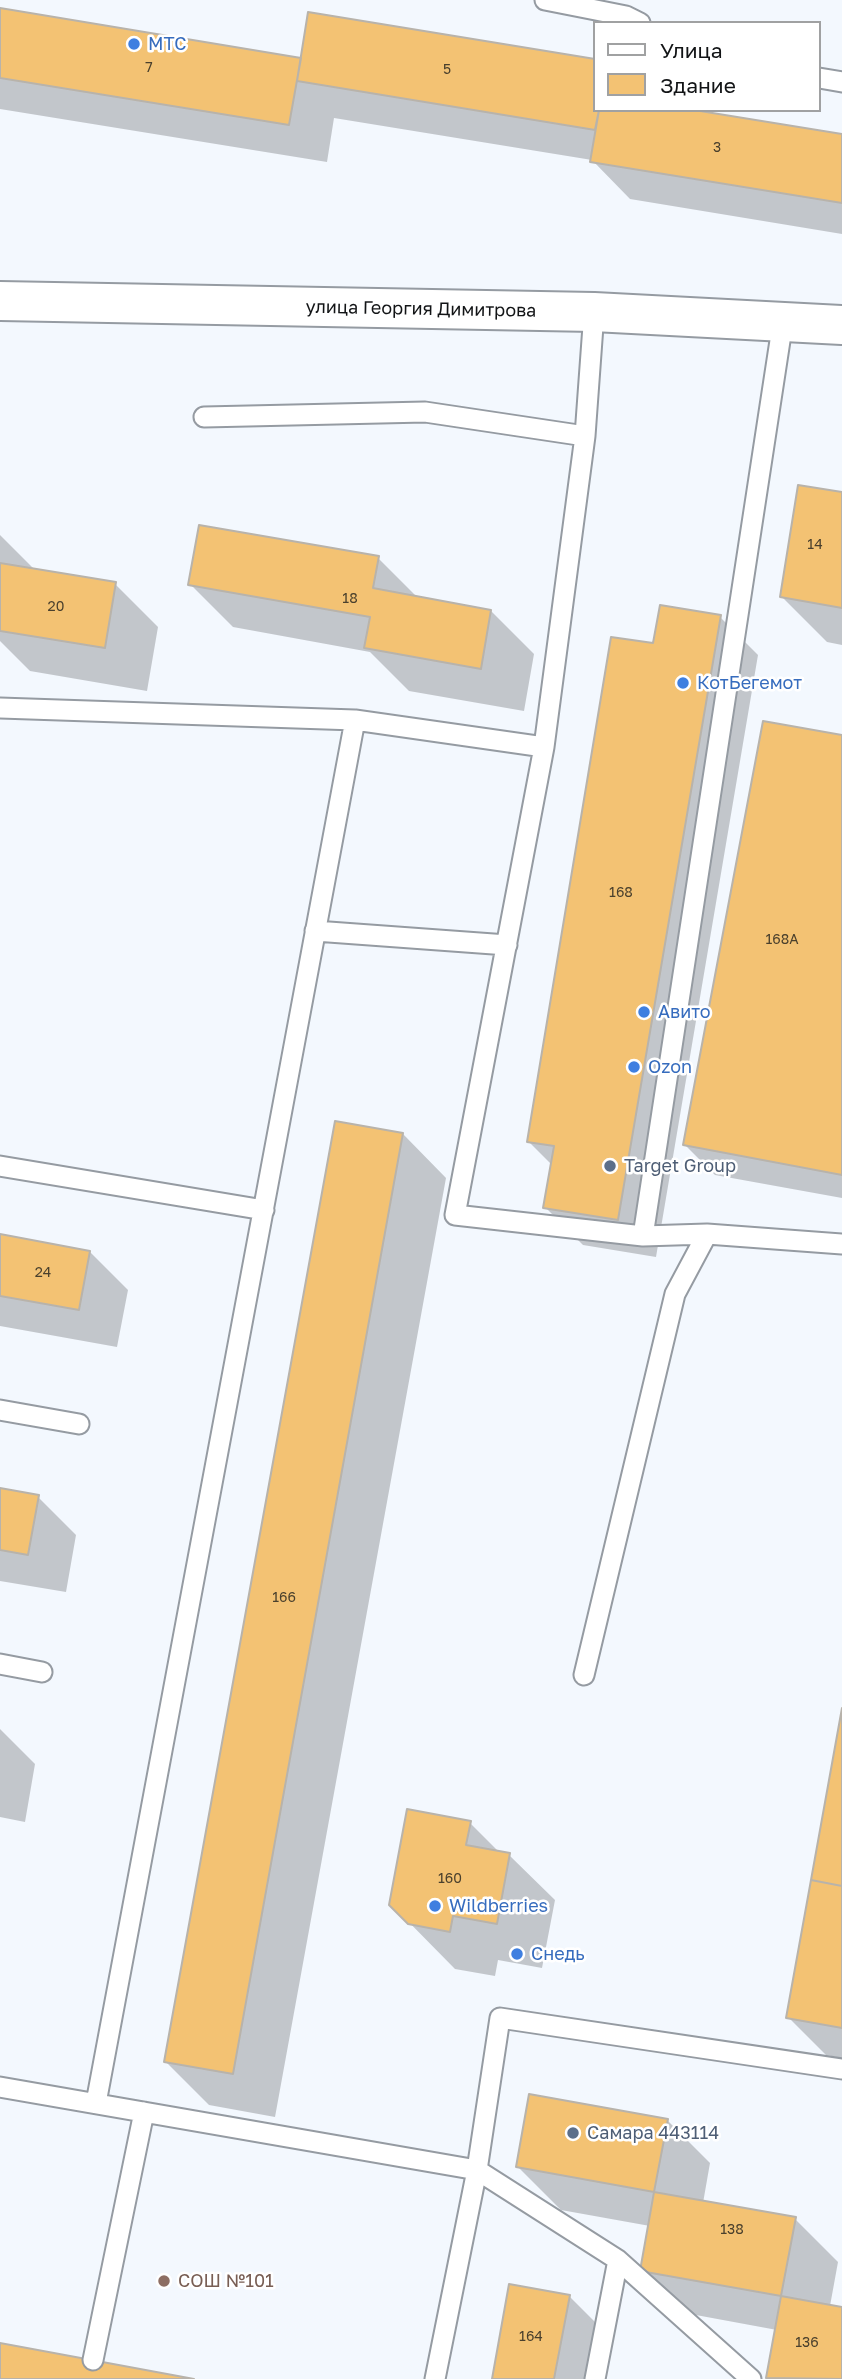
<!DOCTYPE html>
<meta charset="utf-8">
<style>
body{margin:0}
#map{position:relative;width:842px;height:2379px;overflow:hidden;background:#f3f8fe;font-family:"Golos Text",sans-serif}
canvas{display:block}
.legend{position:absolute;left:593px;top:21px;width:228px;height:91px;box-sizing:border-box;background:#fff;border:2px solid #a0a1a2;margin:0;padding:9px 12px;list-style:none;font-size:21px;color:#121416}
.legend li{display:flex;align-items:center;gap:14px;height:35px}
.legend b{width:35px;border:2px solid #a0a1a2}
</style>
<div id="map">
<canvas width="842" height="2379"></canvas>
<ul class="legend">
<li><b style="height:9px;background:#fff"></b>Улица</li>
<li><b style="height:19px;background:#f3c273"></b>Здание</li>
</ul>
</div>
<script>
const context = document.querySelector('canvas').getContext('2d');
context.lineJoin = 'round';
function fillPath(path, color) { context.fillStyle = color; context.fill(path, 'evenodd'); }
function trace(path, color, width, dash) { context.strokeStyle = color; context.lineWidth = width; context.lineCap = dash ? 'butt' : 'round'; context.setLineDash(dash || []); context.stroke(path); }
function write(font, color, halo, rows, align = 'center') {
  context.font = font + ' "Golos Text",sans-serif'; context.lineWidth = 5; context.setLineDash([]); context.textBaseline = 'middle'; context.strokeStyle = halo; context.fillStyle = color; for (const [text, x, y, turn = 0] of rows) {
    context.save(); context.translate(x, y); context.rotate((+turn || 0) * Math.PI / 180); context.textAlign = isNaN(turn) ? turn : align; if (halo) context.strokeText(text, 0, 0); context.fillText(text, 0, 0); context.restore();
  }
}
fillPath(new Path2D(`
 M0,10L302,60L309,14L595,61V110H683L842,136V234L630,199L592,160L334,118L327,162L0,109Z
 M842,494V645L827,642L782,597Z
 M0,535L36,571L115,584L158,627L147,691L30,671L0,641Z
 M378,558L418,598L491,611L534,654L524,711L409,691L370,652L233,627L190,584Z
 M720,617L758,655L656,1257L583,1245L545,1207L552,1165L529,1142L654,646Z
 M842,737V1198L715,1175L685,1145Z
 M403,1134L446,1178L275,2117L209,2105L166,2062Z
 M0,1236L90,1252L128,1290L117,1347L0,1326Z
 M0,1490L38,1497L76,1535L66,1592L0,1581Z
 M842,1718V2058L826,2055L788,2017Z
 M0,1729L35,1764L25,1822L0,1817Z
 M470,1823L500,1853L509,1855L555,1900L542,1968L498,1960L495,1976L455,1969L391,1904Z
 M667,2120L710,2163L703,2203L795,2219L838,2262L830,2306L842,2309V2379H770L777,2330L685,2313L642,2270L650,2226L561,2210L518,2167Z
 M569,2296L607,2334L599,2379H494Z`), '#0003');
const building = new Path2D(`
 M0,8L301,58L289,125L0,78Z
 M308,12L595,59V110H599L595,130L297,81Z
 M599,110H694L842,134V203L590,162Z
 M798,485L842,492V608L780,597Z
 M199,525L379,556L373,588L491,610L481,669L364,648L370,617L188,585Z
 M0,563L116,582L105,648L0,631Z
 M660,605L721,615L618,1220L543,1208L554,1146L527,1142L611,637L653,643Z
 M763,721L842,735V1175L683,1145Z
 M335,1121L403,1133L233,2074L164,2062Z
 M0,1234L90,1251L79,1310L0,1296Z
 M0,1488L39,1495L28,1555L0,1550Z
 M842,1708V1886L811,1880Z
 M407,1809L471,1821L466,1845L510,1853L497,1924L453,1916L450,1932L408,1924L389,1905Z
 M811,1880L842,1886V2028L786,2018Z
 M529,2094L668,2119L654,2192L516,2167Z
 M654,2192L796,2217L781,2296L640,2271Z
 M509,2284L570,2295L554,2379H492Z
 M781,2296L842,2307V2379L766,2378Z
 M0,2343L194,2379H0Z`);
fillPath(building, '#f3c273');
trace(building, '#b8b3ab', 2);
const service = new Path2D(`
 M545,0L626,16L640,23
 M819,78L842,82
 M594,312L585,436L544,747L455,1215L643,1236L707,1234L842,1244
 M204,417L425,412L585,436
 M0,708L355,720L544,747
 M315,931L507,945
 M0,1166L264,1210
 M643,1236L783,321
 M0,1410L79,1424
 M0,1664L42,1672
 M584,1675L675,1294L707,1234
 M0,2087L477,2170L618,2260L751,2379
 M96,2103L355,720
 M93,2360L144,2112
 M435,2379L477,2170L500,2018L842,2069
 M595,2379L618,2260`);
const secondary = new Path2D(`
 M0,301L594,312L842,325`);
trace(service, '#959ba2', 23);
trace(secondary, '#959ba2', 42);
trace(service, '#fff', 19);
trace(secondary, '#fff', 38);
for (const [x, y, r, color] of [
 [134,44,7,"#3f7fe0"],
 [683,683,7,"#3f7fe0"],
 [644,1012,7,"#3f7fe0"],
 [634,1067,7,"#3f7fe0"],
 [610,1166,7,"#5c6f8a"],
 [435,1906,7,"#3f7fe0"],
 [517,1954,7,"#3f7fe0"],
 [573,2133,7,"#5c6f8a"],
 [164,2281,7,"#8d6e63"]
]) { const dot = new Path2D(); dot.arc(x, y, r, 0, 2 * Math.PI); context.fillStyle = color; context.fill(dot); trace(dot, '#fff', 2.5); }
write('14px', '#4a402d', null, [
 ["7",149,68],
 ["5",447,70],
 ["3",717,148],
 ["14",815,545],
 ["18",350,599],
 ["20",56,607],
 ["168",621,893],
 ["168А",782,940],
 ["24",43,1273],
 ["166",284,1598],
 ["160",450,1879],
 ["138",732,2230],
 ["164",531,2337],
 ["136",807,2343]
]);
write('18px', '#366cbe', '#fff', [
 ["МТС",148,44],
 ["КотБегемот",697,683],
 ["Авито",658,1012],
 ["Ozon",648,1067],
 ["Wildberries",449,1906],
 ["Снедь",531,1954]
], 'left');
write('18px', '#121416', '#fff', [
 ["улица Георгия Димитрова",421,309,1]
]);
write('18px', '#4e5e75', '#fff', [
 ["Target Group",624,1166],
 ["Самара 443114",587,2133]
], 'left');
write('18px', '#785e54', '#fff', [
 ["СОШ №101",178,2281]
], 'left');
</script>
